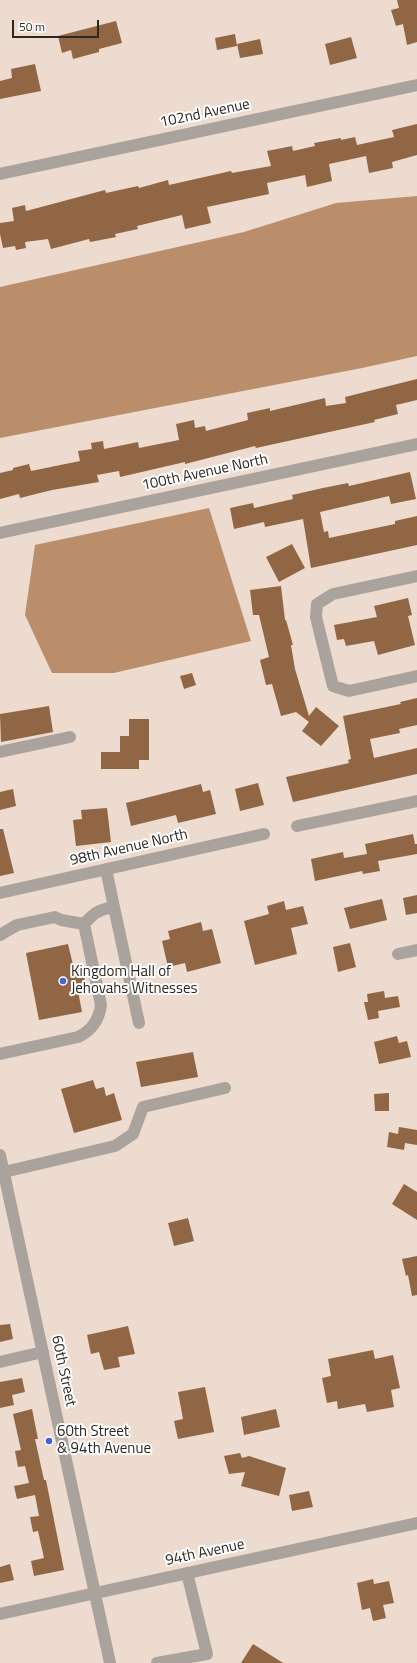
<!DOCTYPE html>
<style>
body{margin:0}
#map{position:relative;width:417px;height:1663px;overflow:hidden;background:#ecdbce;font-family:"Titillium Web",sans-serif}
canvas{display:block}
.scale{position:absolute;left:12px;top:20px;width:87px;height:18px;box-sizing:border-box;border:2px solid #2d2722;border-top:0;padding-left:5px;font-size:12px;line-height:14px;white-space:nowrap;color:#2d2722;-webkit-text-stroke:3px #fff;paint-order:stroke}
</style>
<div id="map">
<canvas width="417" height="1663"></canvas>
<div class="scale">50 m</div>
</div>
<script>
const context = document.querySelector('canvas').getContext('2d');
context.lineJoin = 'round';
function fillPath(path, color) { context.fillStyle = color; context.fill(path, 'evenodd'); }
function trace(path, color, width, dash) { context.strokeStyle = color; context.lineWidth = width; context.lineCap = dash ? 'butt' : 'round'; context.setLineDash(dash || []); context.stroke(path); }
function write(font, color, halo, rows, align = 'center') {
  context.font = font + ' "Titillium Web",sans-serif'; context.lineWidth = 4; context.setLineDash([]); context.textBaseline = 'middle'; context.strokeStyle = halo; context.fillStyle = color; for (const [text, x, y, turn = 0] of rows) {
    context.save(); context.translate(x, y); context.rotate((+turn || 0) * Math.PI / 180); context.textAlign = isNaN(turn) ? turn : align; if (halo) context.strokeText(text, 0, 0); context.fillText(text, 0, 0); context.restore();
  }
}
fillPath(new Path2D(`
 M417,196V356L362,368L0,438V287L244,232L336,203Z
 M209,508L251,641L114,673H52L25,615L35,545Z`), '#ba8e6b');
fillPath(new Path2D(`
 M397,0H417V42L407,45L403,24L396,26L391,10L399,8Z
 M116,21L122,43L99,49V52L73,59L71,50L62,53L58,36Z
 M235,34L237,46L217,50L215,38Z
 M351,37L357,58L330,65L325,44Z
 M260,39L263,54L240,58L237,44Z
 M35,64L41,91L0,99V81L12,78L11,69Z
 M417,124V155L392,162L393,168L369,173L366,156L329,164L332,181L307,187L305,175L267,183L269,194L207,207L211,223L185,229L182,215L137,226L138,229L115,234L116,237L90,242L89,239L51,249L48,239L25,242L26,248L16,250L15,246L3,248L0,234V223L14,221L12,208L25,205L26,211L105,190L106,193L138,186L139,188L168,180L169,185L231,171L232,173L271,166L267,151L292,146L293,151L315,146L314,143L341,138V140L355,137L357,145L394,137L392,130Z
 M417,379V400L396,405L398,414L374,420L375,422L256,448L255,446L185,464V462L120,477L119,471L97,475L99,482L52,490L20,498L19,494L0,499V473L13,470V468L29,464L31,471L80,461L78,451L92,449L91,443L103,441L104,449L138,442L139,448L179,440L176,424L194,420L195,428L205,426L206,431L248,420L247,413L270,408V411L325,398L326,406L346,403L345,397Z
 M410,472L416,499L391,504L389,496L320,512L324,532L328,531L329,538L395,524V521L417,516V545L311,568L303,519L265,527L264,522L234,529L230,508L253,503L254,508L293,499L292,495L323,488L348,483L349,486Z
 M292,544L305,568L279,582L266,557Z
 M281,586L285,620H286L293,645H291L295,669L309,716L316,707L339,726L321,746L302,731L309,722L296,712L281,716L272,684L266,685L260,660L269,657L259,615H253L250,590Z
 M408,598L412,615L408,616L415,645L378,655L374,641L346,646L344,639L337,640L334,625L377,617L374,606Z
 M192,673L196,685L184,689L180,676Z
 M417,698V725L399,729L400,733L370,739L374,758L417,748V774L293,802L286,777L349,763L348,760L351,759L343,716L401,704L400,702Z
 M49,706L53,732L1,742L0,714Z
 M129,719H149V760H139V769H101V752H120V736H129Z
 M258,783L264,805L240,811L235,789Z
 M201,784L203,792L210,790L216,814L178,823L176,815L131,826L126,803Z
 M13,789L16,806L0,810V792Z
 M107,808L111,842L76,846L73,820L82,819L81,810Z
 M0,829H3L14,873L0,876Z
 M413,834L415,844H417V854L378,861L380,871L363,874L362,871L315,881L311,859L343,852L344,858L367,854L365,844Z
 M417,895V913L406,915L403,898Z
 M382,899L387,920L350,929L344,908Z
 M284,901L286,910L303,906L308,924L291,928L297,954L255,965L244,921L269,914L267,906Z
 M201,922L203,931L212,929L221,963L187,972L185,963L168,967L162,941L170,939L168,931Z
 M350,943L356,967L338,972L333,947Z
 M68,944L74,969L82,968L86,985L77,986L82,1012L39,1020L26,953Z
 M384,991L385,998L398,996L400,1007L378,1011L379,1018L368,1020L364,1002H368L367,994Z
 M397,1036L399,1043L407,1041L411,1057L379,1064L374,1042Z
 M193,1052L198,1077L141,1087L136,1062Z
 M93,1080L96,1089L104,1087L106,1096L114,1093L122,1120L74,1133L61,1089Z
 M389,1093V1111H375L374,1094Z
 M399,1127L417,1130V1145L405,1143L404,1150L387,1147L389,1132L398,1134Z
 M404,1184L417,1192V1220L392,1204Z
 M188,1218L194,1241L174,1246L168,1223Z
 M417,1256V1295L412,1296L408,1275L406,1276L402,1259Z
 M10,1324L13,1339L0,1342V1325Z
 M128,1326L135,1354L118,1357L120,1367L104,1370L99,1352L91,1354L87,1335Z
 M373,1350L375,1359L393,1355L400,1388L391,1390L394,1407L367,1412L365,1404L338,1409L337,1401L327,1403L322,1378L331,1376L328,1359Z
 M22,1378L25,1392L12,1395L14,1405L0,1408V1382Z
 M205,1387L214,1432L178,1439L174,1421L183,1419L178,1392Z
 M32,1409L38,1439H35L44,1480H46L64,1570L34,1576L31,1561L44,1558L38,1531L33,1532L30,1517L39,1516L35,1495L17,1499L14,1486L29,1483L25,1466L18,1467L15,1451L21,1450L13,1414Z
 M276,1409L280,1427L244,1435L241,1417Z
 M240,1453L242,1458L249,1456L286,1468L279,1496L241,1486L245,1472L229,1474L224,1456Z
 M309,1491L313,1507L292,1511L289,1495Z
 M10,1564L14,1580L0,1583V1567Z
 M373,1579L374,1584L389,1581L394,1603L383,1605L386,1618L373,1621L370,1608L362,1610L357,1583Z
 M253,1644L261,1649L283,1663H241Z`), '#906644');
trace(new Path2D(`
 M0,174L417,85
 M0,533L417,444
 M417,576L333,594L317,604L316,617L333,686L349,691L417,676
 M0,752L70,737
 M297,826L417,801
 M0,893L264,834
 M114,907L139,1023
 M0,935L17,925L55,917L61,920L84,924
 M398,954L417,950
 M0,1054L78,1037C91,1031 99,1020 101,1005L84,924C95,912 98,910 114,907L106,869
 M0,1155L110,1663
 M4,1172L115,1146L133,1134L143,1107L225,1088
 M0,1362L43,1352
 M0,1614L417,1523
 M157,1663L207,1654L187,1573`), '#aaa39d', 12);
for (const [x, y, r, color] of [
 [63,981,4,"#4761d5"],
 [49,1441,4,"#4761d5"]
]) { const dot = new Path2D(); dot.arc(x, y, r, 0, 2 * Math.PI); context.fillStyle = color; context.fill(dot); trace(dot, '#fff', 1.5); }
write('15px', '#2d2722', '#fff', [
 ["102nd Avenue",205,114,-12],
 ["100th Avenue North",205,473,-12],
 ["98th Avenue North",129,848,-13],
 ["60th Street",63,1371,78],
 ["94th Avenue",205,1553,-12]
]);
write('15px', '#2d2722', '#fff', [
 ["Kingdom Hall of",71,972],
 ["Jehovahs Witnesses",71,989],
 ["60th Street",57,1432],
 ["& 94th Avenue",57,1449]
], 'left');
</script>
